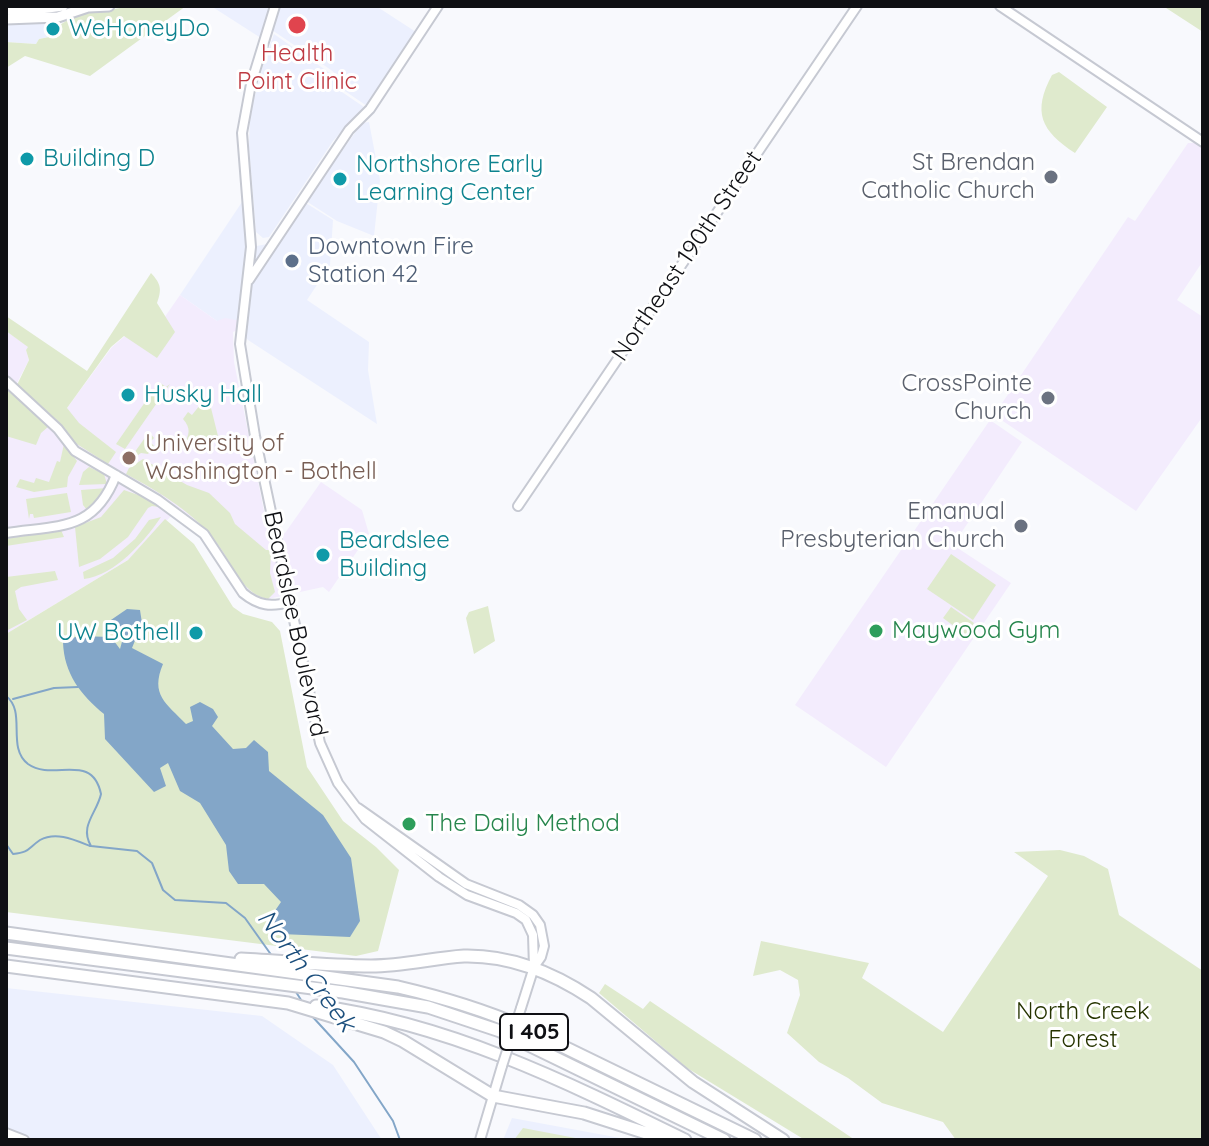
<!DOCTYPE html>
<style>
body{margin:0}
#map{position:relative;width:1209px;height:1146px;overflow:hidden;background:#f8f9fd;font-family:Quicksand,sans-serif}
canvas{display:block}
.frame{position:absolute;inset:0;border:8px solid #0f1014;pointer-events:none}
</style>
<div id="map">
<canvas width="1209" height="1146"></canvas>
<div class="frame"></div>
</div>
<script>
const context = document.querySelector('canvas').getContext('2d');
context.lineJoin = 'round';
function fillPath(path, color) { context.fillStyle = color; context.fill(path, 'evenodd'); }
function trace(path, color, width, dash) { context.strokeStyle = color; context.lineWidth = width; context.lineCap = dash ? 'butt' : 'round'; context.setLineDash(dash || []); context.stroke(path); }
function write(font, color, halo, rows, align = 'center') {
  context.font = font + ' Quicksand,sans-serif'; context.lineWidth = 6; context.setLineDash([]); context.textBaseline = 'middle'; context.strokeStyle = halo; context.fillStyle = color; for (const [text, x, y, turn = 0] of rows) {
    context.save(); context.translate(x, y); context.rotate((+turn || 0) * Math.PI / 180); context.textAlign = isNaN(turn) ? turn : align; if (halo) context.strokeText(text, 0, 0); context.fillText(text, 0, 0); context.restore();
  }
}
fillPath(new Path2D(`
 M211,6H376L416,32L367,106L339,87L343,80L331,70L269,28L264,40Z
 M58,17L59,35L39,39L36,44L6,42V19Z
 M274,34L340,80L336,88L364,107L333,141L269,237L263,238L256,232L249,147L250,115L264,61Z
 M369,122L380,180L374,236L337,221L306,201L362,123Z
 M246,196L251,247L273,243L301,200L333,220L330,265L307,300L369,342L368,370L377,424L248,340L240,329L217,321L180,295Z
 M6,988L262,1016L333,1065L382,1140H6Z
 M512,1118L631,1140H503Z`), '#ecf0fe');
fillPath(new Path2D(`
 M1188,143H1198L1203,147V261L1177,300L1203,317V416L1136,511L994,415L1128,217L1135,221Z
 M180,295L217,321L225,318L241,321L240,329L233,332L234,362L269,536L285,533L321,482L362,510L369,534L329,592L323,587L268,599L247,589L211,536L179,508L128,560L6,634V331L29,347L26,350L29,360L17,383L67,408L112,347L125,336L151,337Z
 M990,420L1022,442L953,545L1011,583L886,767L795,705Z`), '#f3ecfd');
fillPath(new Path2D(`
 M133,6H186L90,76L25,56L6,68V42L36,44L39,39L59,35V26C77,11 112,10 133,6Z
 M1163,6H1203V32Z
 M1059,72L1107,107L1075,153C1041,131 1032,112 1052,75Z
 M151,273C161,284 162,289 157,303L175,332L157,358L124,336L111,347L67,408L79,423L116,452L108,464L69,439L58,421L17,385L29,360L26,350L28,347L6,331V316L87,371Z
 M159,382L166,387L170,384L125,449L116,444Z
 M6,388L49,426L41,433L36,445L6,436Z
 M200,405L211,408L218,436L204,449L183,445C190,435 191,428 183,419L188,412L192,415Z
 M149,432L154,438L150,442L154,446L148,454L141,453L127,463Z
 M64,444L77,461L68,477L67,487L34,492L16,487L20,479L34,483L36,478L49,482L57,461L60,462Z
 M143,459L187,485L209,493L230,513L235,524L266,550H271L270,573L275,592L268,599C242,594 233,565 219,546C197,514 159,492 126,474L129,468Z
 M89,467L104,474L107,484L79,485L83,472Z
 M107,488L98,502L87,510L83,505L81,490Z
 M124,490L144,497L159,507L152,506L148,508L128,537L100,559L79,567L75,527L101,517Z
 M67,493L71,512L34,518L33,514H30L29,519L26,499Z
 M161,517C144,542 115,575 84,579L83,572L113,558L135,539L149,520Z
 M165,519L194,544L233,607L243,614L272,622L280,631L307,767L343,821L376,847L399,870L378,951L356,956L6,912V634L128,560Z
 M61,530L64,537L6,546V539Z
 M951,554L996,585L973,620L927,589Z
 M55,571L58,580L21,587L15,591L19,609L27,620L6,631V577Z
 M488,606L495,641L474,654L466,618L469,612Z
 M951,607L974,623L966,635L943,618Z
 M1060,850L1084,856L1108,869L1119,915L1203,971V1140H956L943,1122L882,1103L848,1078L819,1062L787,1033L800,995L798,980L780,970L753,976L761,941L869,963L862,978L943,1032L1048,876L1014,852Z
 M605,984L643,1009L650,1001L855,1140H805L687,1068L599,993Z
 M523,1128L586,1140H514Z`), '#dfeacd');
fillPath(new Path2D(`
 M127,609L140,610L142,623L132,648L163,664C150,695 166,703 186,724L193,721L190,707L200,702L213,709L218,717L212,726L233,749L246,748L254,740L268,752L269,771L323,815L351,858L360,921L350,937L281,934L268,921L281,902L264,884H238L229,871L226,845L200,803L180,791L168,763L160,768L166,786L154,792L105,739L104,714C81,695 64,674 63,642L78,636L111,637L120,649L123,638L108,622Z`), '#83a6c8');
trace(new Path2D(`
 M6,696C27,712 6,747 28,764C53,782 92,751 101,794C97,813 79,826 91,846L137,851L152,863L163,890L175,900L226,903L245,918L272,956
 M13,699L54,688L78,687
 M6,844L13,854C30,852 27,849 40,840C56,831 75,840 90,846
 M296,992L303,1003
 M311,1015L354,1062L393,1121L400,1140`), '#83a6c8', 2);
const secondary = new Path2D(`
 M275,6L251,84L242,133L251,247L240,344L255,436L320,743L338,783L365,819L439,877L467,895L516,913L526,920L533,935L534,967
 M1000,6L1203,142
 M249,280L349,130L370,109L438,6
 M6,381L58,429L75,451L158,500L204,534L243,593C259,606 271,607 290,602
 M518,506L857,6
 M6,533C59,525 94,532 116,475
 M358,808L466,884L519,905L533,915L540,925L544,946L541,957L534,967L521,1008
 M6,1133L24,1140
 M480,1140L502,1066`);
const primary = new Path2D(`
 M89,7L109,6
 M6,10L25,11L63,6
 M6,19L58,17L91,6`);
const highway = new Path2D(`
 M6,933L398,987C441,997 482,1009 523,1027L755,1140
 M6,948L343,992L428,1007L500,1031L724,1140
 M241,959C284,961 328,966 371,966C403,966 433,958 464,956C511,955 552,972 591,998L693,1082L783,1140
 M6,966L288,1003L384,1032L403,1041L493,1096L584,1113L668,1140
 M316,1006C448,1023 567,1082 685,1140`);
trace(secondary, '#c6c9d2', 12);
trace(primary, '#c6c9d2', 13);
trace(highway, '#c6c9d2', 15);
trace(secondary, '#fff', 8);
trace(primary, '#fff', 9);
trace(highway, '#fff', 11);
const secondaryBridge = new Path2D(`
 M502,1066L521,1008`);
trace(secondaryBridge, '#c6c9d2', 12, []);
trace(secondaryBridge, '#fff', 8);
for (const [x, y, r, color] of [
 [297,25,10,"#e0444e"],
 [53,29,8,"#0f9aa8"],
 [27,159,8,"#0f9aa8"],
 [1051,177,8,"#6b7280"],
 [340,179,8,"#0f9aa8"],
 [292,261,8,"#5c6f8a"],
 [128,395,8,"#0f9aa8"],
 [1048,398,8,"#6b7280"],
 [129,458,8,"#8d6e63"],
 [1021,526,8,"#6b7280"],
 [323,555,8,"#0f9aa8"],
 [876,631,8,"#2e9e5b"],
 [196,633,8,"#0f9aa8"],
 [409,824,8,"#2e9e5b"]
]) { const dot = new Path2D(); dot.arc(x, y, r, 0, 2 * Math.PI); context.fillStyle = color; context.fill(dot); trace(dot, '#fff', 3); }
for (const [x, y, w] of [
 [534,1032,68]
]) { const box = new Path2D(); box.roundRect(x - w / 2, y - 18, w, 36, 6); context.fillStyle = '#fff'; context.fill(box); trace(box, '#0f1014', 2); }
write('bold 22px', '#0f1014', null, [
 ["I 405",534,1032]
]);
write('24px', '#0d838f', '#fff', [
 ["WeHoneyDo",69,29],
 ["Building D",43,159],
 ["Northshore Early",356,165],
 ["Learning Center",356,193],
 ["Husky Hall",144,395],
 ["Beardslee",339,541],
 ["Building",339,569],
 ["UW Bothell",180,633,"right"]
], 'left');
write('24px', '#be3a42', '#fff', [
 ["Health",297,54],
 ["Point Clinic",297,82]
]);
write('24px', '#5b616d', '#fff', [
 ["St Brendan",1035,163],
 ["Catholic Church",1035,191],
 ["CrossPointe",1032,384],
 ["Church",1032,412],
 ["Emanual",1005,512],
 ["Presbyterian Church",1005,540]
], 'right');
write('24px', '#4e5e75', '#fff', [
 ["Downtown Fire",308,247],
 ["Station 42",308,275]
], 'left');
write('24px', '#0f1014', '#fff', [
 ["Northeast 190th Street",687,256,-56],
 ["Beardslee Boulevard",295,624,78]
]);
write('24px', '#785e54', '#fff', [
 ["University of",145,444],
 ["Washington - Bothell",145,472]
], 'left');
write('24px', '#27864d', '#fff', [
 ["Maywood Gym",892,631],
 ["The Daily Method",425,824]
], 'left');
write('24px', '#263400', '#fff', [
 ["North Creek",1083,1012],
 ["Forest",1083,1040]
]);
write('italic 26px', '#1c4f7d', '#fff', [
 ["North Creek",306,971,53]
]);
</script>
